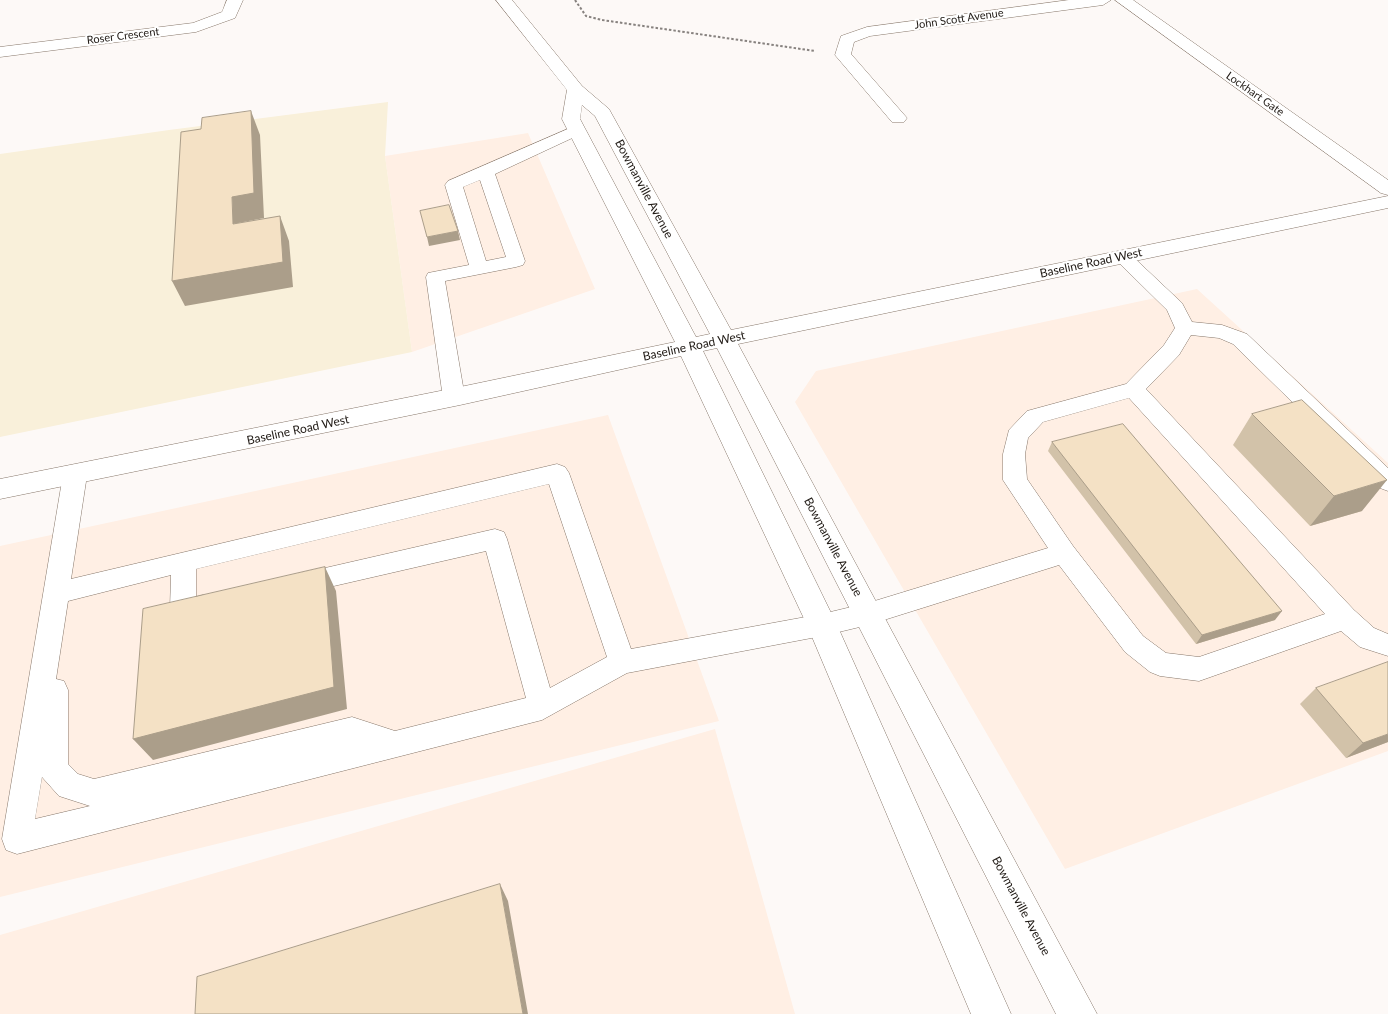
<!DOCTYPE html>
<style>
body{margin:0}
canvas{display:block;background:#fdf9f7}
</style>
<canvas width="1388" height="1014"></canvas>
<script>
const context = document.querySelector('canvas').getContext('2d');
context.lineJoin = 'round';
function fillPath(path, color) { context.fillStyle = color; context.fill(path, 'evenodd'); }
function trace(path, color, width, dash) { context.strokeStyle = color; context.lineWidth = width; context.lineCap = dash ? 'butt' : 'round'; context.setLineDash(dash || []); context.stroke(path); }
function write(font, color, halo, rows, align = 'center') {
  context.font = font + ' Lato,sans-serif'; context.lineWidth = 4; context.setLineDash([]); context.textBaseline = 'middle'; context.strokeStyle = halo; context.fillStyle = color; for (const [text, x, y, turn = 0] of rows) {
    context.save(); context.translate(x, y); context.rotate((+turn || 0) * Math.PI / 180); context.textAlign = isNaN(turn) ? turn : align; if (halo) context.strokeText(text, 0, 0); context.fillText(text, 0, 0); context.restore();
  }
}
fillPath(new Path2D(`
 M528,133L595,289L412,352L385,156Z
 M1197,289L1388,463V751L1065,869L795,402L816,371Z
 M608,415L719,721L0,897V546Z
 M715,729L795,1014H0V935Z`), '#ffefe4');
fillPath(new Path2D(`
 M388,102L385,156L412,352L0,437V154L169,130Z`), '#f9f0da');
const lane = new Path2D(`
 M577,125L583,127L585,130L583,133L495,174L525,261L523,265L516,267L445,281L465,398L462,403L454,405L446,403L443,398L426,277L428,273L469,265L445,185L448,181ZM480,180L506,257L486,261L463,187Z
 M1122,251L1129,253L1182,303L1192,322L1222,325L1247,334L1388,468V491L1380,488L1233,344L1219,338L1191,335L1179,355L1146,389L1354,610L1374,628L1388,634V656L1360,647L1341,631L1199,681L1160,676L1150,672L1125,652L1059,565L868,625L822,636L627,673L542,720L17,854L6,850L2,839L63,475L67,469L75,466L83,469L87,475L71,579L557,464L565,467L569,473L631,649L822,614L868,603L1048,548L1003,480V454L1009,430L1027,411L1126,384L1164,345L1175,328L1167,310L1113,257L1115,253ZM1129,398L1325,614L1199,657L1166,653L1143,636L1073,546L1027,479L1025,454L1028,438L1043,422ZM549,484L607,657L550,688L507,539L504,532L495,529L299,574L290,577L286,584L290,591L299,594L486,551L526,698L395,731L352,717L94,779L78,774L68,764V690L64,681L56,679L68,601L171,575L170,610L174,618C187,622 199,618 212,614L216,606L212,598L203,595L196,597V569ZM42,777L59,796L90,806L35,819Z`);
const street = new Path2D(`
 M227,0H243L235,18L196,32L0,57V47L193,23L222,12Z
 M1069,0H1111L1103,5L870,36L854,42L851,54L907,118L904,122H892L835,55L841,36L867,27Z
 M1115,0H1133L1388,180V195L1381,193Z`);
const secondary = new Path2D(`
 M496,0H512L582,86L609,109L731,330L1388,196V208L738,344L1097,1014H1056L717,348L703,351L837,625L1011,1014H971L807,625L681,356L460,405L0,499V479L460,387L675,342L562,119L567,90ZM582,105L595,116L710,334L696,337L580,119Z`);
trace(lane, '#87776a', 1);
trace(street, '#87776a', 1);
trace(secondary, '#87776a', 1);
trace(new Path2D(`
 M575,0L586,16L602,20L815,51`), '#87827f', 2, [2.5, 2]);
fillPath(lane, '#fff');
fillPath(street, '#fff');
fillPath(secondary, '#fff');
fillPath(new Path2D(`
 M1252,414L1362,511L1310,526L1233,445Z
 M1052,442L1275,620L1196,644L1048,451Z
 M1316,688L1388,742L1346,758L1300,704Z`), '#d2c2a9');
fillPath(new Path2D(`
 M251,111L260,135L264,218L233,224L232,197Z
 M280,216L289,241L293,287L185,306L172,281Z
 M458,231L460,240L429,246L427,237Z
 M1387,480L1362,511L1310,526L1334,496Z
 M325,567L336,591L347,709L153,760L133,739Z
 M1282,611L1275,620L1196,644L1202,635Z
 M1388,734V742L1346,758L1363,743Z
 M500,884L508,901L528,1014H523Z`), '#ab9e8a');
const building = new Path2D(`
 M251,111L254,193L232,197L233,224L280,216L283,262L172,281L181,132L201,129L202,118Z
 M449,205L458,231L427,237L420,211Z
 M1302,400L1387,480L1334,496L1252,414Z
 M1123,424L1282,611L1202,635L1052,442Z
 M325,567L334,687L133,739L143,609Z
 M1388,662V734L1363,743L1316,688Z
 M500,884L523,1014H195L197,977Z`);
fillPath(building, '#f4e1c5');
trace(building, '#ab9e8a', 1);
write('11px', '#1f1914', '#fff', [
 ["John Scott Avenue",959,19,-8],
 ["Roser Crescent",123,36,-7],
 ["Lockhart Gate",1255,94,35]
]);
write('12px', '#1f1914', '#fff', [
 ["Bowmanville Avenue",644,189,62],
 ["Baseline Road West",1091,263,-12],
 ["Baseline Road West",694,346,-12],
 ["Baseline Road West",298,430,-12],
 ["Bowmanville Avenue",833,547,62],
 ["Bowmanville Avenue",1021,906,62]
]);
</script>
